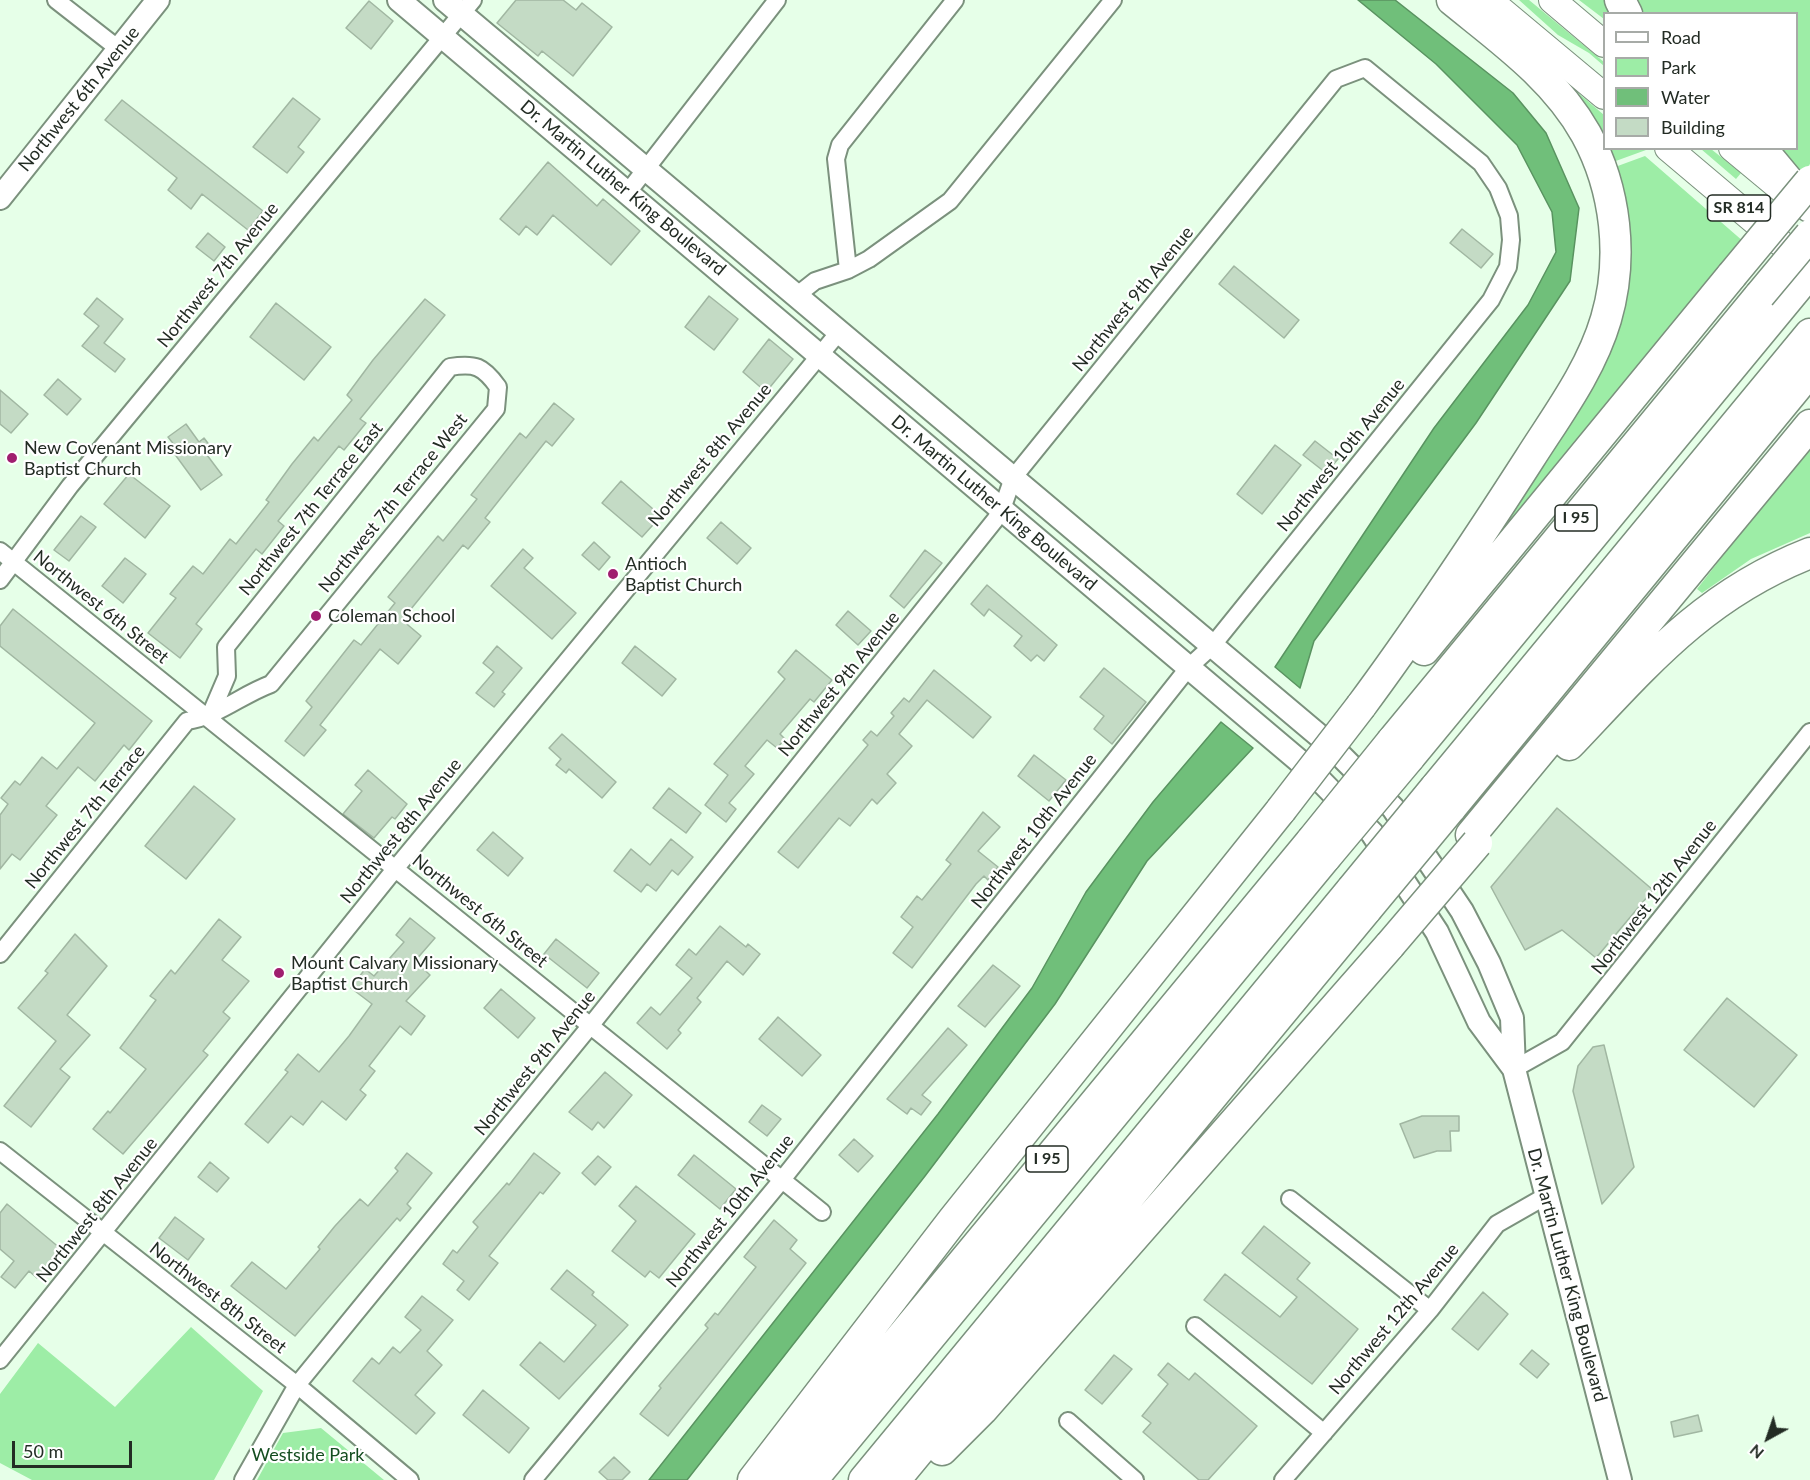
<!DOCTYPE html>
<style>
body{margin:0}
#map{position:relative;width:1810px;height:1480px;overflow:hidden;background:#e6ffe8;font-family:Lato,sans-serif}
canvas{display:block}
.legend{position:absolute;left:1603px;top:12px;width:195px;height:138px;box-sizing:border-box;background:#fff;border:2px solid #a7aba7;margin:0;padding:8px 10px;list-style:none;font-size:18px;color:#232c24}
.legend li{display:flex;align-items:center;gap:12px;height:30px}
.legend b{width:30px;border:2px solid #a7aba7}
.north{position:absolute;left:1738px;top:1408px;width:60px;height:60px;-webkit-text-stroke:4px #fff;paint-order:stroke;rotate:220deg;font-size:16px;font-weight:700;line-height:24px;text-align:center;color:#232c24}
.north::after{content:'';display:block;margin:auto;width:21px;height:27px;background:#232c24;clip-path:polygon(50% 0,100% 100%,50% 72%,0 100%)}
.scale{position:absolute;left:12px;top:1441px;width:120px;height:27px;box-sizing:border-box;border:3px solid #232c24;border-top:0;padding-left:8px;font-size:18px;line-height:21px;white-space:nowrap;color:#232c24;-webkit-text-stroke:4px #fff;paint-order:stroke}
</style>
<div id="map">
<canvas width="1810" height="1480"></canvas>
<ul class="legend">
<li><b style="height:8px;background:#fff"></b>Road</li>
<li><b style="height:16px;background:#9deda6"></b>Park</li>
<li><b style="height:16px;background:#70bf7a"></b>Water</li>
<li><b style="height:16px;background:#c4dbc5"></b>Building</li>
</ul>
<div class="north">N</div>
<div class="scale">50 m</div>
</div>
<script>
const context = document.querySelector('canvas').getContext('2d');
context.lineJoin = 'round';
function fillPath(path, color) { context.fillStyle = color; context.fill(path, 'evenodd'); }
function trace(path, color, width, dash) { context.strokeStyle = color; context.lineWidth = width; context.lineCap = dash ? 'butt' : 'round'; context.setLineDash(dash || []); context.stroke(path); }
function write(font, color, halo, rows, align = 'center') {
  context.font = font + ' Lato,sans-serif'; context.lineWidth = 4.5; context.setLineDash([]); context.textBaseline = 'middle'; context.strokeStyle = halo; context.fillStyle = color; for (const [text, x, y, turn = 0] of rows) {
    context.save(); context.translate(x, y); context.rotate((+turn || 0) * Math.PI / 180); context.textAlign = isNaN(turn) ? turn : align; if (halo) context.strokeText(text, 0, 0); context.fillText(text, 0, 0); context.restore();
  }
}
fillPath(new Path2D(`
 M1519,0H1529L1604,62V66L1589,53L1558,35Z
 M1579,0H1613L1619,13L1604,14V19Z
 M1630,0H1810V164L1802,174L1771,149L1796,148V14L1636,13Z
 M1577,92L1604,115V144L1576,94Z
 M1643,148L1646,150L1613,162L1607,149Z
 M1701,149H1711L1741,173L1736,179Z
 M1645,156L1744,242L1478,567L1594,370L1615,167Z
 M1810,444V533L1751,559L1702,593L1697,589Z
 M191,1327L263,1391L214,1480H32L0,1463V1394L38,1343L115,1407Z
 M321,1428L384,1480H257L283,1433Z`), '#9deda6');
const water = new Path2D(`
 M1358,0H1395L1513,93L1546,133L1579,208L1570,281L1476,423L1314,641L1300,688L1275,667L1434,428L1528,305L1556,252L1552,212L1517,145L1436,64Z
 M1221,722L1253,748L1147,861L1055,1004L925,1176L687,1480H649L938,1114L1032,988L1086,892L1153,802Z`);
fillPath(water, '#70bf7a');
trace(water, '#599360', 1.5);
const building = new Path2D(`
 M516,0H563L576,10L582,3L612,27L573,76L542,51L538,56L497,23Z
 M369,1L393,21L371,49L346,28Z
 M293,98L320,119L298,147L304,152L287,173L253,147Z
 M122,100L263,211L248,230L202,194L191,209L168,190L177,178L105,120Z
 M548,162L597,206L603,199L640,231L611,265L553,215L537,235L526,226L519,235L500,219Z
 M1462,229L1493,254L1481,268L1450,243Z
 M208,233L225,247L214,261L196,247Z
 M1234,266L1299,320L1284,338L1219,284Z
 M709,296L738,319L714,350L685,327Z
 M97,298L123,319L104,343L125,359L115,372L82,346L99,326L84,314Z
 M425,299L445,315L360,419L366,423L344,450L339,446L278,521L284,526L262,554L256,549L196,624L202,629L180,658L148,633L176,598L170,594L193,566L203,574L230,539L236,544L269,502L266,500L292,464L314,437L318,441L352,400L347,395L373,360Z
 M276,303L331,347L304,380L250,337Z
 M769,339L793,359L766,392L743,372Z
 M58,379L81,399L67,415L44,395Z
 M0,390L28,414L11,433L0,424Z
 M554,403L574,419L552,446L546,441L485,518L490,522L468,549L463,545L402,620L421,636L398,664L380,649L320,725L326,730L304,756L285,741L312,707L306,701L354,640L361,645L395,603L388,597L438,536L443,541L477,499L471,495L520,433L526,438Z
 M186,424L199,442L204,438L213,450L207,455L222,475L201,490L171,449L175,446L168,437Z
 M1315,441L1338,459L1326,473L1303,455Z
 M1275,445L1301,465L1262,514L1237,494Z
 M129,474L170,506L145,538L104,504Z
 M621,481L661,516L642,537L602,503Z
 M81,516L96,527L69,561L54,550Z
 M721,522L751,548L737,564L707,538Z
 M594,542L610,557L599,570L582,555Z
 M523,549L533,558L524,568L576,613L552,639L491,586Z
 M925,550L942,563L904,608L890,596Z
 M125,558L146,574L123,603L102,586Z
 M987,585L1057,645L1044,661L1037,655L1031,661L1014,646L1022,636L989,609L984,616L971,604Z
 M13,609L152,721L129,750L124,745L95,781L78,767L46,806L57,815L20,860L12,854L0,869V815L8,804L1,798L15,781L20,785L42,757L57,769L95,723L0,646V626Z
 M848,611L871,631L858,645L836,625Z
 M497,646L522,668L502,692L505,694L494,707L476,693L494,672L483,663Z
 M635,646L676,679L662,696L622,663Z
 M796,650L832,680L814,702L810,699L780,734L785,739L777,748L767,740L745,766L754,774L729,803L736,809L726,822L705,805L728,775L714,764L785,679L778,672Z
 M1104,668L1146,702L1112,744L1094,729L1104,716L1080,697Z
 M934,670L991,717L973,738L927,700L899,734L912,746L887,774L896,783L877,804L872,799L850,826L839,818L798,868L778,852L868,745L863,740L871,731L877,736L894,716L891,713L904,698L909,702Z
 M562,734L616,782L602,798L569,769L566,773L556,765L561,759L549,748Z
 M1034,755L1066,780L1049,801L1018,776Z
 M368,770L407,804L395,819L392,817L374,838L343,814L362,791L355,785Z
 M194,786L235,819L186,879L145,846Z
 M669,788L701,813L686,833L653,808Z
 M1557,808L1653,890L1596,958L1562,930L1525,950L1491,887Z
 M983,812L1000,827L978,851L998,867L988,880L984,876L976,884L912,968L893,953L913,927L901,917L917,896L922,900L951,864L946,860Z
 M493,832L523,858L508,876L477,850Z
 M671,839L693,857L678,875L672,870L656,891L647,884L641,892L614,871L631,849L650,865Z
 M410,918L435,938L415,961L430,975L406,1001L425,1016L411,1035L400,1026L369,1066L375,1071L360,1090L366,1095L346,1120L322,1101L303,1125L291,1116L268,1143L245,1124L288,1072L285,1070L298,1054L319,1072L349,1036L372,1004L351,988L365,969L374,976L404,942L396,935Z
 M219,919L241,937L222,960L249,981L223,1012L230,1018L203,1051L208,1055L123,1154L93,1129L108,1111L110,1113L146,1069L120,1048L156,1000L150,996L171,970L175,974Z
 M720,926L746,947L748,944L760,954L743,975L727,961L697,998L701,1002L678,1030L681,1033L667,1049L637,1023L651,1007L660,1015L692,978L676,965L689,949L696,955Z
 M75,934L107,966L67,1015L90,1035L60,1069L70,1077L31,1127L4,1106L56,1041L18,1008L48,973L45,971Z
 M556,939L599,973L587,988L544,954Z
 M993,965L1020,986L985,1027L958,1006Z
 M501,989L535,1018L518,1038L484,1008Z
 M1727,998L1797,1055L1754,1107L1684,1050Z
 M778,1017L821,1055L802,1076L759,1039Z
 M948,1028L967,1045L922,1095L931,1102L921,1115L911,1108L907,1114L887,1099Z
 M1604,1045L1634,1167L1602,1204L1573,1091L1578,1066L1593,1047Z
 M605,1072L632,1095L604,1128L598,1122L592,1130L569,1112Z
 M762,1105L781,1119L767,1136L749,1122Z
 M1422,1116H1459V1131H1450L1451,1151H1437L1414,1158L1400,1124Z
 M854,1139L873,1156L858,1172L839,1155Z
 M407,1153L432,1173L407,1204L411,1208L400,1221L397,1218L295,1336L231,1286L252,1262L286,1289L320,1249L318,1247L335,1226L360,1199L368,1206L398,1171L395,1168Z
 M534,1153L560,1173L543,1194L540,1192L489,1256L498,1263L469,1300L457,1290L464,1281L443,1264L453,1250L457,1253L478,1227L473,1222L507,1183L509,1185Z
 M694,1155L736,1189L720,1209L678,1175Z
 M598,1156L611,1167L595,1185L582,1173Z
 M210,1162L229,1178L217,1192L198,1177Z
 M636,1186L695,1234L659,1278L650,1271L645,1277L612,1251L636,1221L619,1206Z
 M7,1204L61,1249L37,1278L29,1271L15,1288L1,1277L14,1261L0,1249V1213Z
 M175,1217L204,1239L188,1260L159,1238Z
 M774,1220L797,1240L790,1249L806,1263L668,1436L640,1414L661,1388L659,1386L708,1328L705,1325L715,1313L718,1315L756,1267L744,1257Z
 M1264,1226L1310,1263L1297,1279L1358,1329L1312,1384L1204,1300L1225,1274L1280,1317L1297,1297L1242,1253Z
 M567,1270L594,1292L592,1295L628,1325L559,1399L520,1365L540,1342L564,1362L596,1325L551,1289Z
 M1483,1292L1508,1314L1478,1350L1452,1329Z
 M422,1296L453,1320L427,1351L442,1365L415,1395L435,1413L416,1434L353,1381L372,1358L379,1364L393,1347L400,1353L421,1330L405,1317Z
 M1532,1350L1549,1364L1537,1378L1520,1364Z
 M1114,1355L1132,1369L1102,1404L1085,1390Z
 M1168,1363L1189,1380L1195,1373L1257,1426L1208,1480H1199L1143,1432L1151,1423L1142,1416L1168,1384L1158,1375Z
 M483,1390L529,1428L509,1453L463,1415Z
 M1698,1415L1702,1431L1674,1437L1671,1422Z
 M614,1457L630,1472L622,1480H608L599,1472Z`);
fillPath(building, '#c4dbc5');
trace(building, '#a1b7a2', 1.5);
const street = new Path2D(`
 M56,0L120,50
 M628,192L777,0
 M848,270L836,159L840,145L955,0
 M796,296L815,281L848,270L869,259L950,201L1113,0
 M0,551L822,1212
 M0,580L70,486L473,0
 M0,954L187,721C219,716 241,695 271,684L496,409L498,387C483,366 475,363 450,367L226,647L227,676L209,718
 M1514,1069L1562,1042L1810,732
 M0,1151L297,1385L410,1480
 M1290,1199L1430,1310
 M1195,1326L1324,1433
 M0,1360L395,869L839,332
 M1068,1421L1135,1480
 M243,1480L297,1385L591,1025L995,520L1002,509L1013,478L1336,79L1365,68L1481,163L1498,188L1509,216L1511,240L1508,267L1491,300L1212,646L1189,667L781,1181L533,1480
 M1283,1480L1430,1310L1497,1224L1546,1196`);
const secondary = new Path2D(`
 M399,0L1310,770L1372,833L1437,932L1479,1022L1514,1069
 M445,0L1329,744L1393,808L1462,911L1489,963L1512,1018L1514,1069L1620,1480
 M0,198L158,0`);
const primary = new Path2D(`
 M1489,0L1604,96
 M1552,0L1604,44
 M1668,148L1808,266
 M1732,148L1791,197`);
const highway = new Path2D(`
 M1620,0L1627,14
 M1761,148L1810,207
 M1424,650L1732,275
 M1361,706C1421,625 1476,542 1530,458C1558,414 1591,370 1606,319C1624,258 1616,189 1586,134C1554,77 1501,40 1452,0
 M1392,741L1760,295
 M1569,745C1646,664 1703,595 1810,553
 M1409,758L1810,272
 M1435,788L1810,334
 M1450,809L1810,371
 M1471,835L1810,425
 M942,1450L982,1410L1390,945
 M753,1480L953,1220L1281,810
 M783,1480L1312,840
 M812,1480L1326,857
 M864,1480L1352,889
 M895,1480L1367,909`);
trace(street, '#7b917d', 20);
trace(secondary, '#7b917d', 26);
trace(primary, '#7b917d', 28);
trace(highway, '#7b917d', 33);
trace(street, '#fff', 16);
trace(secondary, '#fff', 22);
trace(primary, '#fff', 26);
trace(highway, '#fff', 30);
const highwayBridge = new Path2D(`
 M1732,275L1810,181
 M1760,295L1810,235
 M1281,810L1361,706
 M1312,840L1392,741
 M1326,857L1409,758
 M1352,889L1435,788
 M1367,909L1450,809
 M1390,945L1477,843`);
trace(highwayBridge, '#7b917d', 33, []);
trace(highwayBridge, '#fff', 30);
for (const [x, y, r, color] of [
 [12,458,6,"#a01e6f"],
 [613,574,6,"#a01e6f"],
 [316,616,6,"#a01e6f"],
 [279,973,6,"#a01e6f"]
]) { const dot = new Path2D(); dot.arc(x, y, r, 0, 2 * Math.PI); context.fillStyle = color; context.fill(dot); trace(dot, '#fff', 2); }
for (const [x, y, w] of [
 [1739,208,63],
 [1576,518,42],
 [1047,1159,42]
]) { const box = new Path2D(); box.roundRect(x - w / 2, y - 13, w, 26, 4.5); context.fillStyle = '#fff'; context.fill(box); trace(box, '#232c24', 1.5); }
write('bold 16px', '#232c24', null, [
 ["SR 814",1739,208],
 ["I 95",1576,518],
 ["I 95",1047,1159]
]);
write('18px', '#232c24', '#fff', [
 ["Northwest 6th Avenue",79,99,-51],
 ["Dr. Martin Luther King Boulevard",623,188,40],
 ["Northwest 7th Avenue",218,275,-51],
 ["Northwest 9th Avenue",1133,299,-51],
 ["Northwest 8th Avenue",710,455,-50],
 ["Northwest 10th Avenue",1341,455,-51],
 ["Northwest 7th Terrace West",393,503,-51],
 ["Dr. Martin Luther King Boulevard",994,503,40],
 ["Northwest 7th Terrace East",311,509,-51],
 ["Northwest 6th Street",101,607,39],
 ["Northwest 9th Avenue",839,684,-51],
 ["Northwest 7th Terrace",85,817,-51],
 ["Northwest 8th Avenue",401,831,-51],
 ["Northwest 10th Avenue",1034,831,-52],
 ["Northwest 12th Avenue",1654,897,-52],
 ["Northwest 6th Street",480,911,39],
 ["Northwest 9th Avenue",535,1063,-51],
 ["Northwest 8th Avenue",97,1210,-51],
 ["Northwest 10th Avenue",730,1211,-51],
 ["Dr. Martin Luther King Boulevard",1567,1275,75],
 ["Northwest 8th Street",218,1298,38],
 ["Northwest 12th Avenue",1394,1319,-50]
]);
write('18px', '#232c24', '#fff', [
 ["New Covenant Missionary",24,448],
 ["Baptist Church",24,469],
 ["Antioch",625,564],
 ["Baptist Church",625,585],
 ["Coleman School",328,616],
 ["Mount Calvary Missionary",291,963],
 ["Baptist Church",291,984]
], 'left');
write('18px', '#144d20', '#fff', [
 ["Westside Park",308,1455]
]);
</script>
